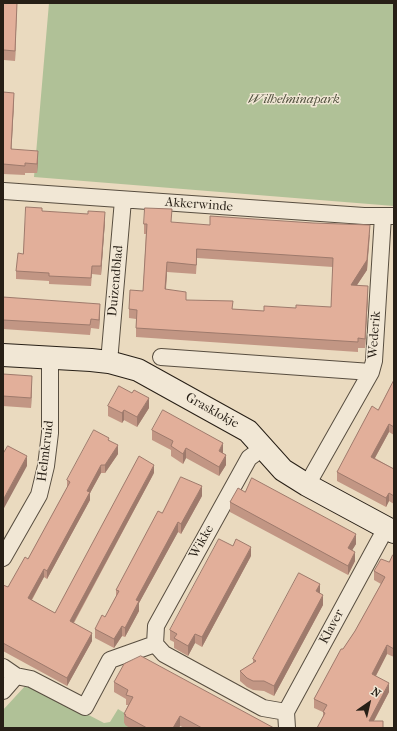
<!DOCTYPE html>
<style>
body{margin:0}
#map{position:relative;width:397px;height:731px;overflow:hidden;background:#eadabf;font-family:"IM FELL French Canon",serif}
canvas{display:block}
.frame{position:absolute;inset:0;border:4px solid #271f16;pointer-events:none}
.north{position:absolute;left:349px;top:683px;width:40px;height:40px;-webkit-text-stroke:3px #f1e7d5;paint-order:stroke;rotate:34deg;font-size:11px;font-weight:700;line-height:16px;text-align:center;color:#271f16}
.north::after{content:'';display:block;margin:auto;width:14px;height:18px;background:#271f16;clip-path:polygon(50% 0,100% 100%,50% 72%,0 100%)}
</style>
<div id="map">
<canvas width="397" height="731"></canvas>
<div class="frame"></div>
<div class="north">N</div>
</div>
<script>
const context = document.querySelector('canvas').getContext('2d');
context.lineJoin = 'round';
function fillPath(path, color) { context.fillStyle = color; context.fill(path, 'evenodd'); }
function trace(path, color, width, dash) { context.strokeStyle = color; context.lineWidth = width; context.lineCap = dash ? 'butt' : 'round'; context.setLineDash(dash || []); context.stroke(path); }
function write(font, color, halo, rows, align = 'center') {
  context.font = font + ' "IM FELL French Canon",serif'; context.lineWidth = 3; context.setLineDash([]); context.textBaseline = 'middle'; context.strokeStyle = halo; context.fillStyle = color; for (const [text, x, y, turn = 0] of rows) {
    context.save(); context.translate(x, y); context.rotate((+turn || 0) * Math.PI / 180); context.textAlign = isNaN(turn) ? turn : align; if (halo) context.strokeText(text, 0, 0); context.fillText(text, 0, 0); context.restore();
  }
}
fillPath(new Path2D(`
 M49,3H394V206L34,177Z
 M26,685L33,686L104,723L110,722L118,709L149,728H3V710Z`), '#b0c197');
const street = new Path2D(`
 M4,191L364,216H394
 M161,357L371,372
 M109,362L123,200
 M264,447L249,458L156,626L155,644L164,654L263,708L286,712
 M307,485L371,372L374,361L383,216
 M3,558L39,495L46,466L50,433V358
 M3,667L16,676L31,679L85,707L110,660L155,644
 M3,691L16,676
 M287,728L286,712L386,528`);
const secondary = new Path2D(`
 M3,355L91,360L109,362L138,370L248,431L283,470L307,485L394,532`);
trace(street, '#584e40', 18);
trace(secondary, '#271f16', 24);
trace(street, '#f1e7d5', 16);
trace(secondary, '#f1e7d5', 22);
fillPath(new Path2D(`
 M3,3H17L15,61L4,60Z
 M3,92L14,102L11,149L38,160L37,173H25V175L3,174Z
 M42,211L105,221L101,275L92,274L91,286L49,284V281L16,279V271Z
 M144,224L210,225L370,235L367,270L357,285L368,295L365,348H358V352L136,337V319L129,318V309L143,291L146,234H144ZM197,258L333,267L331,307L296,308L264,311L233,309L186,300L166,290L167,272L196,274Z
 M3,297L100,313L99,329L91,328L90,335L3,329Z
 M3,374L32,385L31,408L3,406Z
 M394,380V435L389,432L375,458L394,469V504L389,501L386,507L337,481V472L378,410Z
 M108,406L149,408L137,427L124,420L122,423L108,416Z
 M152,430L223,453V454L226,465L219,476L186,458L183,464L171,456V450L152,440Z
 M109,440L118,454L105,473H101L90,493V500L47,579L44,577L32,600L55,613L154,473L74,623L92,641L67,686L3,651V585L8,587L28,559L67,488V480Z
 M245,492L356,544L352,550L355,561L348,575L230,512V502Z
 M202,496L181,534L178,532L139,603V611L125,637L122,636L114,648L95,638V629L105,617L116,598V590L162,513Z
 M394,555V657L387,654L376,676L389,692L374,721L383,728L323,717V712L314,708V699L343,649L355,631L381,584L374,580V571L389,562Z
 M251,556L202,647L195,643L188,656L174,648V642L170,640V630Z
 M320,593L323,605L274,696L264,691L253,690L247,687L240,681V671L253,663V659Z
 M114,682L274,728H185L180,726L179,728H130L125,725V724L124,723V714L128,705H126V699L114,692Z`), '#c29684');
fillPath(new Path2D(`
 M17,3L15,61V51Z
 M4,50V60L3,61V51Z
 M14,93V102L11,158V149Z
 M38,151V160L37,173V164Z
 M105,212V221L101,275V266Z
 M370,225L367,270L351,294V285Z
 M167,262V272L165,299V289Z
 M368,286V295L365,348V339Z
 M100,304V313L99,329V320Z
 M32,376V385L31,408V398Z
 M149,398V408L137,427V417Z
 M124,410V420L122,423V413Z
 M389,424V432L371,465V457Z
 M223,443V453L219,461V451Z
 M118,445V454L105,473V465Z
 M186,448V458L183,464V454Z
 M226,455V465L219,476V467Z
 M27,456V466L3,510V500Z
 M101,465V473L90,493V500L47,579V571L87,491Z
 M154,465V473L70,629V621Z
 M202,486V496L181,534V524Z
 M389,493V501L386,507V498Z
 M178,522V532L139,603V611L125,637V628L136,600Z
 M356,534V544L348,557V548Z
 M251,547V556L202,647V637Z
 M355,552V561L348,575V566Z
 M44,569V577L28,606V598Z
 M320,584V594L316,591Z
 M323,595V605L274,696V686Z
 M122,626V636L114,648V639Z
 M92,633V641L67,686V678Z
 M195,634V643L188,656V646Z
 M387,645V654L372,683V674Z
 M389,683V692L370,728L369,721Z
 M180,716V726L179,728H173Z`), '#9e7a6c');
const building = new Path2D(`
 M3,3H17L15,51L4,50L3,51Z
 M3,92L14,93L11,149L38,151L37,164L25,163V166L3,164Z
 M26,207L42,208V211L73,213L88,214V211L105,212L101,266H92L91,278L49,276V273L16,271L18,253L23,254Z
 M145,208L172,209L171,222L210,225V216L313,223L370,225L367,260L351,285L368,286L365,339L358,338V342L136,328L137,310L129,309L130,290L143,291L147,224H144ZM197,249L333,258L331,307L296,305V308L264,306V311L232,309L233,301L186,300V292L165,289L167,262L196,265Z
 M3,297L100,304L99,320L91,319L90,325L3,320Z
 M3,374L32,376L31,398L3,396Z
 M394,380V427L389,424L371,457L394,469V496L389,493L386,498L337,472L372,406L378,410Z
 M119,386L132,393L134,390L149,398L137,417L124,410L122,413L108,406Z
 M163,410L223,443L219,451L226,455L219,467L186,448L183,454L171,446L173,441L152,430Z
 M94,430L109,438L108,440L118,445L105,465H101L87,491L90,492L47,571L44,569L28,598L55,613L139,456L154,465L70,621L92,633L67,678L3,643V585L8,587L25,557L28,559L70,482L67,480Z
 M8,446L27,456L3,500V454Z
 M181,477L202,486L181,524L178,522L136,600L139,601L125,628L122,626L114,639L95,629L102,615L105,617L119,591L116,590L158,511L162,513Z
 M252,478L356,534L348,548L355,552L348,566L230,502L238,488L245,492Z
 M219,539L233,546L236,539L251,547L202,637L195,634L188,646L174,638L177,634L170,630Z
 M393,555H394V649L387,645L372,674L389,683L369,721H383V728H317L325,713L323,712L327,705L314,699L341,649H343L355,631L385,577L374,571L381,559L389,562Z
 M299,573L320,584L316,591L323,595L274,686L264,681H253L247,678L240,671L256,661L253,659Z
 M141,656L274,728H202L180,716L173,728H147L125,716L126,715L124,714L133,697L126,695L128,690L114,682L124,664Z`);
fillPath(building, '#e2af9a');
trace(building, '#9e7a6c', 1);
write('italic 13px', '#50503d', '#f1e7d5', [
 ["Wilhelminapark",294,100]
]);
write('13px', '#271f16', '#f1e7d5', [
 ["Akkerwinde",199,205,4],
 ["Duizendblad",116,281,-85],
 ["Wederik",375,335,-86],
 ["Grasklokje",212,411,29],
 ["Helmkruid",46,451,-83],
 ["Wikke",202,542,-61],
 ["Klaver",332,627,-62]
]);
</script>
